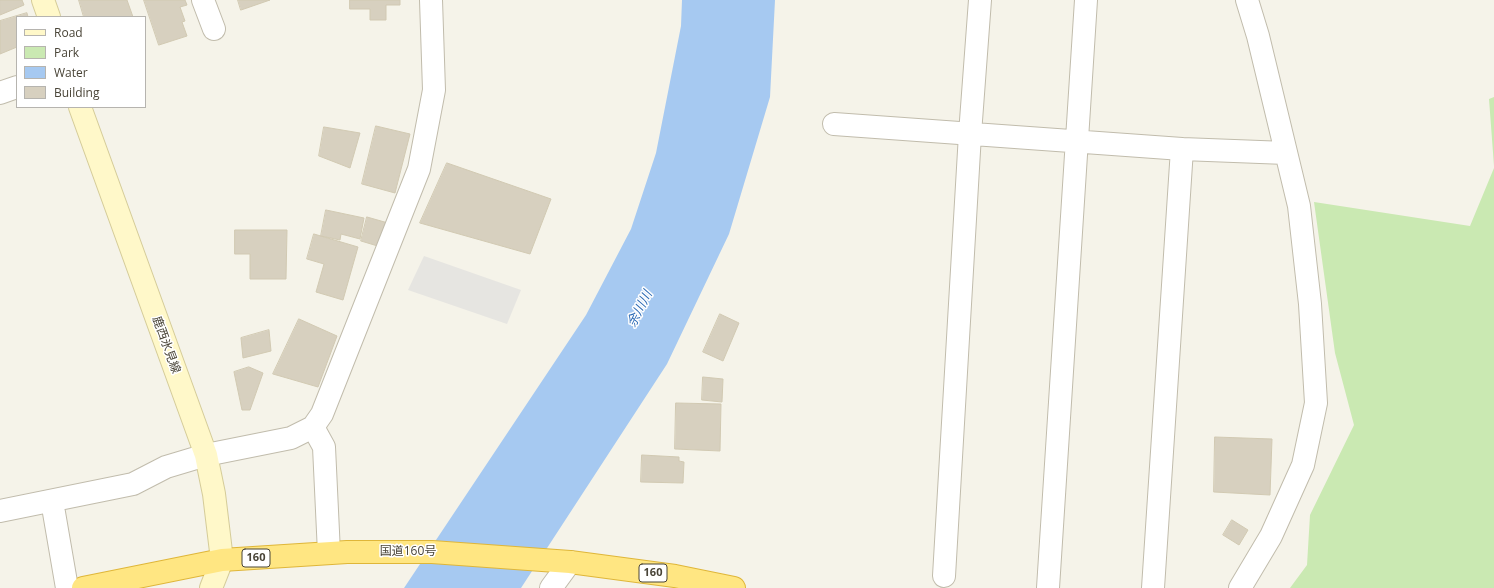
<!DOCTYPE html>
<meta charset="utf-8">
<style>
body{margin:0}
#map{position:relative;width:1494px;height:588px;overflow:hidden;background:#f5f3e9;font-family:"Open Sans",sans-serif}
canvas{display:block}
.legend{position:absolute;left:16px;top:16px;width:130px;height:92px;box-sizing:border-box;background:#fff;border:1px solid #b6b4af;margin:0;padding:5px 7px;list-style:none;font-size:12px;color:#494437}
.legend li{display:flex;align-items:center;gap:8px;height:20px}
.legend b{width:20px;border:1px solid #b6b4af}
</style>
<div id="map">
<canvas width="1494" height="588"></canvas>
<ul class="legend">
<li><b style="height:5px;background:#fff8c9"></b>Road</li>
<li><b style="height:11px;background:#cae9b2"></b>Park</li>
<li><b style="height:11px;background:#a6c9f1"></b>Water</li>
<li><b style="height:11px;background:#d7d0bf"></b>Building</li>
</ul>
</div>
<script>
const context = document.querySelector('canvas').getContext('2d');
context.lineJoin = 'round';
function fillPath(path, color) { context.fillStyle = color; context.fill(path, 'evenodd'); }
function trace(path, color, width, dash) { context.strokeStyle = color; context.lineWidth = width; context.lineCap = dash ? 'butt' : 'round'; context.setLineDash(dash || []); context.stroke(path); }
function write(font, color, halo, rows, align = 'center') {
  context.font = font + ' "Open Sans","Noto Sans JP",sans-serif'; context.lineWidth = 3; context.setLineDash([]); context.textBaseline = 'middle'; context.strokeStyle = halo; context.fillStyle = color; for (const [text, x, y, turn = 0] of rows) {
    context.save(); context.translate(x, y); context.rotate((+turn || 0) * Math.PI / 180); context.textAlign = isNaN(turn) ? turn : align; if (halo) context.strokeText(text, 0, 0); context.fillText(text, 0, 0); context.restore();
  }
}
fillPath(new Path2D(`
 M1494,97V166L1489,99Z
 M1494,168V588H1290L1307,565L1310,515L1354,425L1335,353L1314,202L1470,226Z`), '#cae9b2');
fillPath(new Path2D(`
 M424,256L521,290L507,324L408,290Z`), '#e6e5e1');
fillPath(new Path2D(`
 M682,0H775L770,97L729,234L667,364L521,588H404L586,315L631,229L656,153L681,26Z`), '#a6c9f1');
const building = new Path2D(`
 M0,0H22L24,5L0,15Z
 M79,0H127L133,17H84Z
 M144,0H185L187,5L180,7L185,21L182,22L187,36L159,45Z
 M238,0H270L241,10Z
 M350,0H400V5H386V20H370V9H350Z
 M27,13L28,17H17V47L0,54V21Z
 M376,126L410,134L395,193L362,184Z
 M324,127L360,133L350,168L319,156Z
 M447,163L551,199L530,254L420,223Z
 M326,210L364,218L360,239L341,234L340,240L321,236Z
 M367,217L388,223L381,247L361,241Z
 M235,230H287L286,279H250V254H235Z
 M314,234L358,247L343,300L316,292L324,264L307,259Z
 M720,314L739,323L723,361L703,352Z
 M299,319L337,336L318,387L273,374Z
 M269,330L271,351L243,358L241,338Z
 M249,367L263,373L250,410H242L234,372Z
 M703,377L723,379L722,402L702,400Z
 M676,403L721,404L720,451L675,449Z
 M1215,437L1272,439L1270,495L1214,492Z
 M642,455L679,457V461L684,462L683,483L641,482Z
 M1232,520L1248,530L1239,545L1223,535Z`);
fillPath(building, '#d7d0bf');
trace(building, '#d1c9b2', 1);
const minor = new Path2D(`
 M203,0L214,29
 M0,93L17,87
 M834,124L1182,149
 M313,427L324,447L329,553
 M52,501L67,588
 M0,511L133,484L166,467L206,455L291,438L313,427L322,414L419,169L434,90L431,0
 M944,576L970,134L980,0
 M551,588L570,562
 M1048,588L1086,0
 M1153,588L1182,149L1286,153
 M1240,588L1271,536L1303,465L1316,403L1310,304L1299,206L1258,36L1247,0`);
const secondary = new Path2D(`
 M43,0L49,17
 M80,107L206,455L214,494L222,560L211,588`);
const trunk = new Path2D(`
 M83,588L222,560L347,552H432L570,562L675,576L734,588`);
trace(minor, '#c1bcac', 24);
trace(secondary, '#d5cc99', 24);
trace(trunk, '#dfb639', 24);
trace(minor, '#fff', 22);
trace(secondary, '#fff8c9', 22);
trace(trunk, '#ffe682', 22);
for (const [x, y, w] of [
 [256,558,28],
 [653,573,28]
]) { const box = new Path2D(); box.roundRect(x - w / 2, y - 9, w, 18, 3); context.fillStyle = '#fff'; context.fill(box); trace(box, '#494437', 1); }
write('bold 11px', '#494437', null, [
 ["160",256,558],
 ["160",653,573]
]);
write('12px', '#494437', '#fff', [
 ["鹿西氷見線",166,345,70],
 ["国道160号",408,552]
]);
write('italic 13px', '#2f6db7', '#fff', [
 ["余川川",640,309,-63]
]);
</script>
